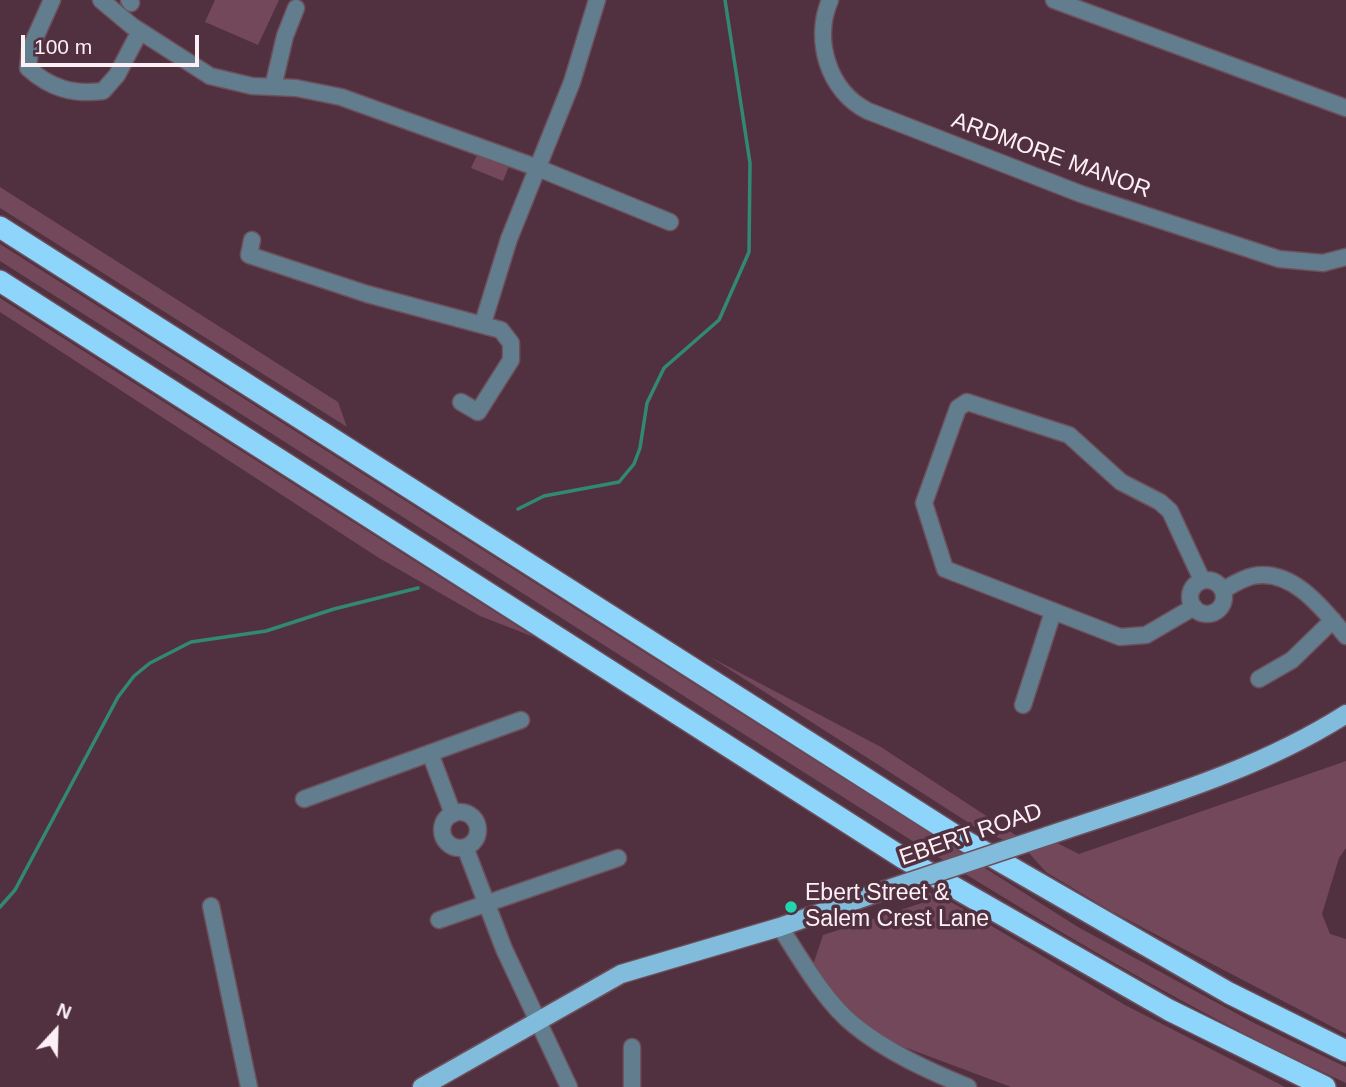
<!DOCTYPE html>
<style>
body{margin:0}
#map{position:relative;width:1346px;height:1087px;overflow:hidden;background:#51313f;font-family:Arial,sans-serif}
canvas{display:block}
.north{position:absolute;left:21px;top:996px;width:70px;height:70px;-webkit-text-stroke:5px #51313f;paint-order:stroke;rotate:22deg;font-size:19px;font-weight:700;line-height:28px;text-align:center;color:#fdf0f5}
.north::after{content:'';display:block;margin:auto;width:24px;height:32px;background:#fdf0f5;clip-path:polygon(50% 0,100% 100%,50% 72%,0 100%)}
.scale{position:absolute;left:21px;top:35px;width:178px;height:32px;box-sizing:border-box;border:4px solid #fdf0f5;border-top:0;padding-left:9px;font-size:21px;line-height:24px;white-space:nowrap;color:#fdf0f5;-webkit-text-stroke:5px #51313f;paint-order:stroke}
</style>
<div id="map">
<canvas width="1346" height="1087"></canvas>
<div class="north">N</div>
<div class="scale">100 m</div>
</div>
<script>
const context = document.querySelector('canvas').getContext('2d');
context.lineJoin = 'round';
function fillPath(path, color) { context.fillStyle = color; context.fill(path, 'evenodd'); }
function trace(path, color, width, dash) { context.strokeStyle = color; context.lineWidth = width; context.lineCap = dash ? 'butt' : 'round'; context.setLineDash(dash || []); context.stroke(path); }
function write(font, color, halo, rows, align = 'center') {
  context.font = font + ' Arial,sans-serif'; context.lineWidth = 7; context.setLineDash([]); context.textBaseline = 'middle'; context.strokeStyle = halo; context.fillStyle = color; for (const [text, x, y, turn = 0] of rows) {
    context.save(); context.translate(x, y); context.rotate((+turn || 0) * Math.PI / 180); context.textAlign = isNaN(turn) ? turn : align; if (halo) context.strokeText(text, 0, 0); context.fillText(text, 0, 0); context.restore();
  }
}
fillPath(new Path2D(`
 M215,0H279L258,45L205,22Z
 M478,153L509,166L503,181L471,168Z
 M0,187L338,402L347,427L0,208Z
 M0,244L1078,927L1254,1023L1346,1067V1083C1127,983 926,849 723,721C482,567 241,414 0,261Z
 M0,298L514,624L534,637L480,616L379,558L0,312Z
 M710,657L881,747L1017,836L1004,840L980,830Z
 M1346,761V848L1339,858L1322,914L1330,934L1346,939V1034L1111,911L1046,872L1028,852L1055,842L1079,854Z
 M919,889L946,899L1125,1005L1285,1087H1011L888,1041L808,980L823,935L931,900Z`), '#73485a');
trace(new Path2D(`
 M518,509L544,496L619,482L634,464L640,448L647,403L664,368L719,320L749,252L750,163L725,0
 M0,907L15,890L118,697L134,676L150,663L191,642L266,631L334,609L418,588`), '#328973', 3.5);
const minor = new Path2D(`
 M52,0L30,49L28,68C50,88 73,95 103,91L117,75L140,31
 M101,0L132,26L210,76L252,86L296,88L341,97L538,168L670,222
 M129,0L131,3
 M830,0C813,40 828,91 868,111L1081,194L1279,259L1323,263L1346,257
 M1054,0L1346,108
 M273,87L285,36L296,8
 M252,240L249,255L367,294L501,330L511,343V360L478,412L461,402
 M483,323L509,239L572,82L597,0
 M1190 597a17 17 0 1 1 34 0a17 17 0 1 1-34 0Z
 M1223,590C1232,585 1243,578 1253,576C1293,568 1324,610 1346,636
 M1194,607L1146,635L1120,637L945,569L924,503L958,408L967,402L1069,435L1121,482L1160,502L1170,511L1202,580
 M1259,679L1292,660L1333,620
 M1023,705L1053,612
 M430,753L453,814
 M304,799L521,720
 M442 830a18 18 0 1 1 36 0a18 18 0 1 1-36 0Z
 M465,847L504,949L569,1087
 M211,906L249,1087
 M439,920L618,858
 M780,927C800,958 825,1002 854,1025C887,1052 929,1071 968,1087
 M632,1047V1087`);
const major = new Path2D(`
 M1047,836C1150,801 1255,772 1346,714
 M422,1087L621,974L780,927L882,891`);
const highway = new Path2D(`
 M0,227L953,834L1229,993L1346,1051
 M0,281L903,858L1169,1010L1325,1087`);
trace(minor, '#6d505c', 19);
trace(major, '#6d505c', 21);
trace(highway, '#6d505c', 24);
trace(minor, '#627d8d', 16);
trace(major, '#82bcdd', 18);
trace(highway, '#8ed5fc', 21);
const majorBridge = new Path2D(`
 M882,891L1047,836`);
trace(majorBridge, '#6d505c', 21, []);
trace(majorBridge, '#82bcdd', 18);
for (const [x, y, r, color] of [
 [791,907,7,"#23d5af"]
]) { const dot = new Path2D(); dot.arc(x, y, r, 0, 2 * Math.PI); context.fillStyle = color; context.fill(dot); trace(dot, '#51313f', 2.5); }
write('23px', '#fdf0f5', '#51313f', [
 ["ARDMORE MANOR",1051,156,20],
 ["EBERT ROAD",971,835,-19]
]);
write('23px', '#fdf0f5', '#51313f', [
 ["Ebert Street &",805,894],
 ["Salem Crest Lane",805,920]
], 'left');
</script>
